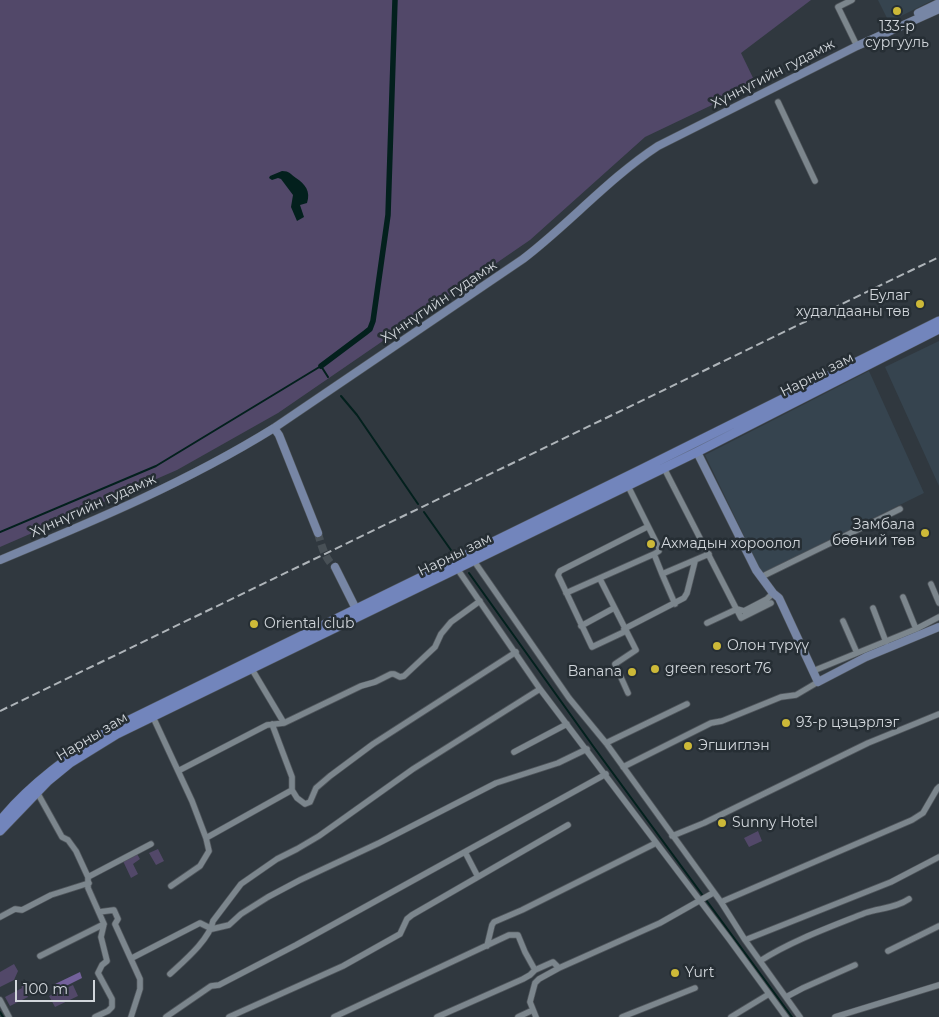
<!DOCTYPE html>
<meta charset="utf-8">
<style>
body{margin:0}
#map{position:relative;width:939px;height:1017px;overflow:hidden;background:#30383f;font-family:Montserrat,sans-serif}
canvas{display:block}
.scale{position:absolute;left:15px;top:980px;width:80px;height:22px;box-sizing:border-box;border:2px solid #d1d6db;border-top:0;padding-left:6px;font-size:15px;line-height:18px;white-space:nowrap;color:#d1d6db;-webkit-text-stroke:4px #262e34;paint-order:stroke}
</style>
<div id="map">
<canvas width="939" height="1017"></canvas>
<div class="scale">100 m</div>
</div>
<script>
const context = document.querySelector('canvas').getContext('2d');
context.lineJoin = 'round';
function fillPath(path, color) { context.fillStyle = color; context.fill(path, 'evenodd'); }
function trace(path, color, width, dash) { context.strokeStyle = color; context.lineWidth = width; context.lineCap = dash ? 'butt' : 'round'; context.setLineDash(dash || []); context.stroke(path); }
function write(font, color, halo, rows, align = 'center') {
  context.font = font + ' Montserrat,sans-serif'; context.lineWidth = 5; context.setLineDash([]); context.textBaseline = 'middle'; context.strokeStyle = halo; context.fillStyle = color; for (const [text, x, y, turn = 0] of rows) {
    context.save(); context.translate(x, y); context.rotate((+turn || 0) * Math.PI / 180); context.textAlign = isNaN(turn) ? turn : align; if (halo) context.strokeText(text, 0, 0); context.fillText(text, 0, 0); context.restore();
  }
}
fillPath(new Path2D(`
 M878,0H933L889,22Z
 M939,341V486L885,367Z
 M869,371L924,493L762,573L705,455Z`), '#36444f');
fillPath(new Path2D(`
 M0,0H811L741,53L756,84L645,137L530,240L278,413L177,470L0,547Z
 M758,831L762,841L749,847L744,838Z
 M158,849L164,861L156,865L149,853Z
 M137,854L140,859L133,864L138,874L131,878L123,861Z
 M14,964L18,971L14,980L0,987V972Z
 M23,983L28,997L10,1006L5,997L22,988L21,984Z
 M73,985L78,996L55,1007L49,996Z`), '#524869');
fillPath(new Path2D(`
 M80,972L82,978L60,989L59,988L55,990L53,985Z`), '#73619b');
fillPath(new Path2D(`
 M282,171C290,171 290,174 296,178C305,184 311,191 307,203L300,205L304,217L297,221L291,207L293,195L281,179L278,178L272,180L269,178L270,176Z`), '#03201d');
trace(new Path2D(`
 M341,396L357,415L418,504
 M424,512L453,553
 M0,532L156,466L321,366L328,377
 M469,573L593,746L792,1017
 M0,1012L3,1017`), '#03201d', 2);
trace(new Path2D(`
 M321,366L365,333L370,329L373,321L388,215L395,0`), '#03201d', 5.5);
trace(new Path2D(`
 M318,533C321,544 325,560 335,567`), '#485056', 8, [8, 4]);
const street = new Path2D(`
 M852,0L838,7L857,46
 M778,102L815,181
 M664,468L741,618L771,603
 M628,486L659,548V551L654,554L662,574L709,554
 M474,561L569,698L606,743L721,902L745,940L800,1017
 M456,567L540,689L729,939L786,1017
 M662,574L675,604
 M761,577L900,509
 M600,579L636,650L615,664L628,693
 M931,584L939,603
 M566,593L654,554
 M903,597L916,629
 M873,608L886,642
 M843,621L857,653
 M707,623L737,609L744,611L767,599L773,593
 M581,626L614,608
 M624,629L684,598L687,593L695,561
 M626,631L592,647L558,575L560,571L647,527
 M813,671L916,629L939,617
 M153,717L192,801L206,838L209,851L200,866L171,886
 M284,723L361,686L375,682L391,674H394L400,677L404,676L435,647L441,634L451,622L480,601
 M272,724L292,777V790L297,798L305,804L310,802L316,788L330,776L373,744L516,652
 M606,743L687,704
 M514,752L567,724
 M623,767L711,723L722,721L781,697L796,695L818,682
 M178,771L267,725L284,723L250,666
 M37,792L62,837L68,840L76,851L88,877V888L104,924L101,937L107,961L102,965L98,973L112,999V1007L108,1011L95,1017
 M672,836L704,823L868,743L939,714
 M206,838L292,790
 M465,852L478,877
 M88,877L151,844
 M721,902L912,820L923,813L937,789L939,787
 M99,912L114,910L118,919L115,924L140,979V989L131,1017
 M0,917L15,909L22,910L51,895L89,883
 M745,940L891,882L939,857
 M487,946L492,925L494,922L522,910L656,843
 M888,951L939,926
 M40,956L104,924
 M132,958L200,923L212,929L229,925L241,914L268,897L300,880L379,843L496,783L558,763L587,749
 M760,961C791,941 830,927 865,913C880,908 896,908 909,899
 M170,974C184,961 210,939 213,921L241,884L277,859L297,849L319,836L413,769L540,689
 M786,997L803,988L855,965
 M0,1000L9,1017
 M166,1017L211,986L219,985L296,945L606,774
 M229,1017L343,966L400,934L407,919L412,915L568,825
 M334,1017L509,935H518L525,952L535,970
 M437,1017L523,979L530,975L535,970L553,962L559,968
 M518,1017L533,1010
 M536,1017L530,1002L531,998L535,983L539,979L559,968L660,923L713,893
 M622,1017L695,988
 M731,1017L769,994
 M835,1017L939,985`);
const secondary = new Path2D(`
 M918,13L939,3
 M274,428L279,435L318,533
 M697,452L756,570L773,593L779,598L818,682L866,657L939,627
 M0,560C94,521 187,482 274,428L523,259C569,224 609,178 658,146L857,46L939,9
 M335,567L358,613`);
const primary = new Path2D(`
 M0,821C31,783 70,756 111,729L640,470L939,321
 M0,831L48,781L70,763L117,734L697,452L939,329`);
trace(street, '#50565c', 7);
trace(secondary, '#50565c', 9);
trace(primary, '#50565c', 10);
trace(street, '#7c868d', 5.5);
trace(secondary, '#7786a5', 8);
trace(primary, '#7285bc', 9);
trace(new Path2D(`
 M0,711L939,257`), '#aeb4b9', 2, [8, 4]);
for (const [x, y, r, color] of [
 [897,11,5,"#cdb938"],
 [920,304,5,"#cdb938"],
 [925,533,5,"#cdb938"],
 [651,544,5,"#cdb938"],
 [254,624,5,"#cdb938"],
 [717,646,5,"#cdb938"],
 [655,669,5,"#cdb938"],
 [632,672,5,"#cdb938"],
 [786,723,5,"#cdb938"],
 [688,746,5,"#cdb938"],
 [722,823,5,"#cdb938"],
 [675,973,5,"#cdb938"]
]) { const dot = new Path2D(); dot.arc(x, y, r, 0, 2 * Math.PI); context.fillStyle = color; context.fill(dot); trace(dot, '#262e34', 2); }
write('14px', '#d1d6db', '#262e34', [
 ["133-р",897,27,"center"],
 ["сургууль",897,43,"center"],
 ["Булаг",910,296,"right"],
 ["худалдааны төв",910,312,"right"],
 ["Замбала",915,525,"right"],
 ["бөөний төв",915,541,"right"],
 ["Ахмадын хороолол",661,544],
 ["Oriental club",264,624],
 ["Олон түрүү",727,646],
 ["green resort 76",665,669],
 ["Banana",622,672,"right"],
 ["93-р цэцэрлэг",796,723],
 ["Эгшиглэн",698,746],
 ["Sunny Hotel",732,823],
 ["Yurt",685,973]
], 'left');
write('14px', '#d1d6db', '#262e34', [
 ["Хүннүгийн гудамж",773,74,-27],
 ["Хүннүгийн гудамж",439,302,-34],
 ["Нарны зам",817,375,-27],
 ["Хүннүгийн гудамж",93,506,-24],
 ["Нарны зам",455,555,-26],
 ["Нарны зам",92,737,-31]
]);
</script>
